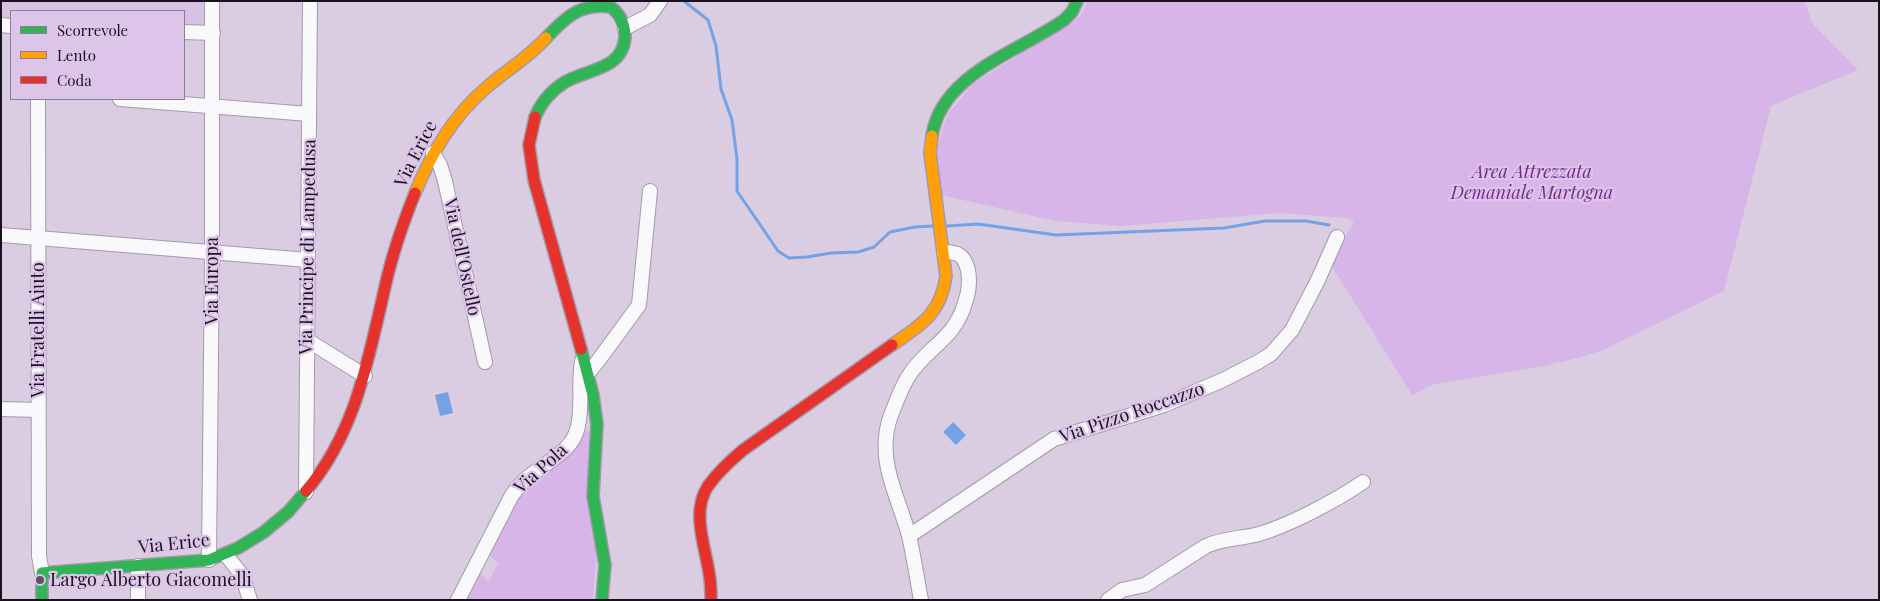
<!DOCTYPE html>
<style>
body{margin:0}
#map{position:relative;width:1880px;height:601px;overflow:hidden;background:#dacde1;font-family:"Playfair Display",serif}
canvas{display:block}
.frame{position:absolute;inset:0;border:2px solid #1a111e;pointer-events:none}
.legend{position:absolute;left:10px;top:10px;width:175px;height:90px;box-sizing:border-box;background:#ddc5e9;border:1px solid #8f7d98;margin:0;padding:6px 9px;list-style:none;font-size:15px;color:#1a111e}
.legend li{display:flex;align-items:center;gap:10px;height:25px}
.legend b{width:25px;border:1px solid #8f7d98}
</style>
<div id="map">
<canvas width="1880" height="601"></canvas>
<div class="frame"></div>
<ul class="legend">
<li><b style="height:6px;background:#30b455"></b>Scorrevole</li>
<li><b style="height:6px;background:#ff9f0a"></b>Lento</li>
<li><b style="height:6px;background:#e5322d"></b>Coda</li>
</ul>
</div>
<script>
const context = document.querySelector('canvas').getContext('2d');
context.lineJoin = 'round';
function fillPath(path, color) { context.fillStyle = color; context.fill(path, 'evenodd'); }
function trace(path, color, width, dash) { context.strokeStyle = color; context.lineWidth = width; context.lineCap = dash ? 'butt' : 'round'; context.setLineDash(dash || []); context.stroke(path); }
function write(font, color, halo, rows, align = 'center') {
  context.font = font + ' "Playfair Display",serif'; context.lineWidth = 4.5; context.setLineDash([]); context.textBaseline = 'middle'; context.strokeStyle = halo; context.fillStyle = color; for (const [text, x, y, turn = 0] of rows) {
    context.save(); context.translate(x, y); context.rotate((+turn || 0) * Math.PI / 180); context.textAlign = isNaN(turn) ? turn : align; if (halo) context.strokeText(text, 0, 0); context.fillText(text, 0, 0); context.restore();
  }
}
fillPath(new Path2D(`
 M1,1H204V26L184,25V11H11V18L1,17Z`), '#d8c2e3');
fillPath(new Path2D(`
 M1086,1H1805L1812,23L1858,70L1771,106L1724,291L1601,351L1578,358L1543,366L1435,384L1412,395L1331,265L1354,221L1344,218L1280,213L1121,226L1055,221L941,195L936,152L947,115L973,84L1080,16L1086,6Z
 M580,429L591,432L597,547L593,600H462L476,569L489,582L498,563L486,552L521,490Z`), '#d8b5e9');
fillPath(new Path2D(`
 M448,392L453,413L440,416L435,395Z
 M953,422L966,435L956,445L943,432Z`), '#74a2e5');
trace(new Path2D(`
 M684,1L708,20L716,46L721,89L732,120L737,159V191L778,251L789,258L807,257L831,253L858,252L874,247L890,232L915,227L933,226
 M947,226L978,224L1056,235L1224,228L1265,221H1306L1329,225`), '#74a2e5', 3);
const street = new Path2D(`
 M1,25L11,26
 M625,28L650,15L660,1
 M184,32L213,33
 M38,99L39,556L42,573
 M120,99L309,114
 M433,153L440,165L445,181L485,362
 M1,235L308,260
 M307,340L365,376
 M588,373L598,361L639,305L650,191
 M1,409L38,410
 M306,492L310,1
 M909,536L1054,439L1164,405L1223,380L1258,362L1271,354L1292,330L1318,280L1337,237
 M226,555L242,575L250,600
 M209,560L212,253V1
 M138,600V566
 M458,600L512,495C516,490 520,484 525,480C543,463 573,453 578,426C583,405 578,383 582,361
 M921,600C917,579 914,557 909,536C898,495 875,459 891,415C896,403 901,388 908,377C926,347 954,341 965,303C969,292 970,281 968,270C964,255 958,252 944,252
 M1108,600L1122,590L1145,585L1206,546C1223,538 1241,539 1259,534C1290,525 1337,500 1363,482`);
const fast = new Path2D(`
 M535,117C541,103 552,90 565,82C587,69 623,70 625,37C625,24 621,15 611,7C580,3 566,17 546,38
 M932,136C941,74 1020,51 1064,20L1072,12L1077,1
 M581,349L593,395L597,424L593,496L605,565L602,600
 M42,600V573L209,560L238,548L264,532L288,512L306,491`);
const slow = new Path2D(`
 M415,193C432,152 453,116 487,87C507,70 529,57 546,38
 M892,345C921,325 941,314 946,276L930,153L932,136`);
const jam = new Path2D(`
 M535,117L529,145L534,180L581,349
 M306,491C356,432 368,360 385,287C392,255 403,223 415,193
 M711,600C711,591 711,582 709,573C705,545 691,512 708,486C718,472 730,461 743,450L892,345`);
trace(street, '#a49aa9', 16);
trace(fast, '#a49aa9', 14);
trace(slow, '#a49aa9', 14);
trace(jam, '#a49aa9', 14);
trace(street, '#f9f8fa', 14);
trace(fast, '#30b455', 11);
trace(slow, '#ff9f0a', 11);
trace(jam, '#e5322d', 11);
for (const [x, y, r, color] of [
 [40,580,5,"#5d5362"]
]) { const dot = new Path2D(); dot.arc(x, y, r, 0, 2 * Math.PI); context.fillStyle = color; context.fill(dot); trace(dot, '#ddc5e9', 2); }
write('18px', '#1a111e', '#ddc5e9', [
 ["Via Erice",416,154,-63],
 ["Via Principe di Lampedusa",308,247,-89],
 ["Via dell'Ostello",462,257,78],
 ["Via Europa",212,281,-90],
 ["Via Fratelli Aiuto",38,330,-90],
 ["Via Pizzo Roccazzo",1132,413,-19],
 ["Via Pola",541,469,-42],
 ["Via Erice",174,544,-6]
]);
write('italic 18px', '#782797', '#ddc5e9', [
 ["Area Attrezzata",1532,172],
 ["Demaniale Martogna",1532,193]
]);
write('18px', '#1a111e', '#ddc5e9', [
 ["Largo Alberto Giacomelli",50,580]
], 'left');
</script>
